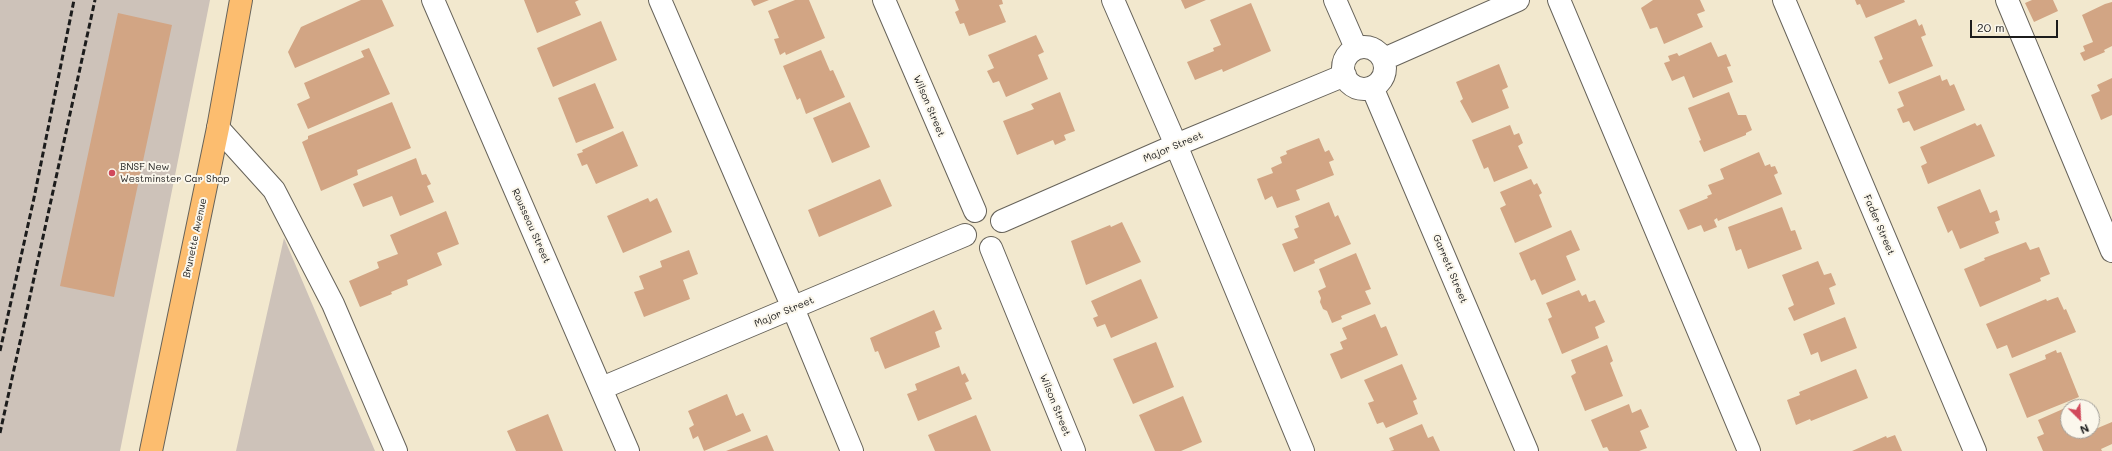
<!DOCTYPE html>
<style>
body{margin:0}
#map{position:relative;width:2112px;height:451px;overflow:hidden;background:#f2e8ce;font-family:Mali,sans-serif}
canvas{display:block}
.north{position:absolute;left:2060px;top:399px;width:40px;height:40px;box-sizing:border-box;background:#fbf7ec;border:1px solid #a29f99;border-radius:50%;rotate:156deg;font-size:11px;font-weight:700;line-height:16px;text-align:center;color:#1c1c1c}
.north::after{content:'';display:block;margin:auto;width:14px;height:18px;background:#d1495b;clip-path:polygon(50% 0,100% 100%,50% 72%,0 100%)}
.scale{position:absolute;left:1970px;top:20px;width:88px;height:18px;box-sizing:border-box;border:2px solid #1c1c1c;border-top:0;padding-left:5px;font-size:12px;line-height:14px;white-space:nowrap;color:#1c1c1c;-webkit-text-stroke:3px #fbf7ec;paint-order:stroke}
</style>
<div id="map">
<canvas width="2112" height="451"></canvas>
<div class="north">N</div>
<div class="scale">20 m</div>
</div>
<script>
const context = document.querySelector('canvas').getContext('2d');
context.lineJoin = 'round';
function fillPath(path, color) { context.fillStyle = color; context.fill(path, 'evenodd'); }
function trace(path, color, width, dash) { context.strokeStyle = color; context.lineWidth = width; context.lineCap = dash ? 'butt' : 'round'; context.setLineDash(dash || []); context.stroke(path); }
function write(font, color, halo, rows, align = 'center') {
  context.font = font + ' Mali,sans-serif'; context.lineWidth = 4; context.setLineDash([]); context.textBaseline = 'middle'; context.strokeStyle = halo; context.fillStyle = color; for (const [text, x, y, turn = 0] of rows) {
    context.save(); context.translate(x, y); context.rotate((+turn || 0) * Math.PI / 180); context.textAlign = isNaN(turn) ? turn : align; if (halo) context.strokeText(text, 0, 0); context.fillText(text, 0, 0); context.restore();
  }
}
fillPath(new Path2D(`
 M0,0H210L120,451H0Z
 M284,238L375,451H236Z`), '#cdc2b9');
fillPath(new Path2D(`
 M361,0H382L394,26L295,68L288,52L301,27Z
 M524,0H579L575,2L581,15L537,33Z
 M751,0H769L754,6Z
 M795,0H809L825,38L786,55L785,52L780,55L774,39L779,38L768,11Z
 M955,0H1002L1003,4L999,5L1006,22L969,36L964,23L960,24L955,12L959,10Z
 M1181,0H1206L1185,9Z
 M1653,0H1700L1705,11L1697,14L1703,27L1664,44L1657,27L1650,29L1641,8Z
 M1855,0H1904L1905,2L1866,18L1860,4L1857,5Z
 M2032,0H2053L2058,11L2034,22L2025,3Z
 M2112,2V46L2104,50L2105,52L2084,61L2080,53L2085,51L2083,46L2093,42L2082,15L2105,4Z
 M1251,3L1271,51L1223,72L1222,69L1195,80L1187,62L1214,51L1213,48L1221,45L1210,20Z
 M118,13L172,25L114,297L60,286Z
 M1916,19L1919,26L1922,24L1926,35L1921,37L1933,66L1889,84L1879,61L1883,59L1874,37Z
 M601,21L617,60L553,87L537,48Z
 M1036,35L1044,52L1038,55L1048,79L1006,97L999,81L993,83L987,71L994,68L988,55Z
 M1711,42L1718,57L1726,54L1731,66L1727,67L1733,82L1693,98L1684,76L1672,81L1664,63L1670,61L1668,56L1677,53L1679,56Z
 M369,48L390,94L308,129L297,104L310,98L304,83L364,57L361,51Z
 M821,50L830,71L833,70L845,97L806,114L800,98L797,100L783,66Z
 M1499,64L1508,87L1502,90L1509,108L1472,123L1460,101L1463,99L1456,82Z
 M1940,75L1942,81L1947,79L1950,86L1954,84L1965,110L1914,131L1909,121L1903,123L1897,109L1904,106L1898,92Z
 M2112,78V115L2101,120L2091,95L2100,91L2097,85Z
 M595,83L614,128L576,143L558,98Z
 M1060,92L1075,131L1064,135L1066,140L1055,145L1053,140L1017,155L1003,121L1034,109L1031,104Z
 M1729,92L1738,115H1746L1752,130L1746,133V135L1704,152L1699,141L1701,140L1688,108Z
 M392,102L411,148L357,170L358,175L321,191L302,142L308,139V136Z
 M850,102L870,147L832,163L813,118Z
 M1975,123L1977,126L1981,124L1995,156L1928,184L1921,166L1927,163L1920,147Z
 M1510,125L1514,135L1519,133L1523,143L1518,146L1528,168L1494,182L1488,167L1484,169L1472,140Z
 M623,131L638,166L596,184L587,164L582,166L577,154L583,152L582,150Z
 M1319,138L1325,152L1329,150L1334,160L1329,162L1334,175L1296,190L1300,200L1277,208L1272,196L1265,200L1257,179L1273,173L1271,168L1282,163L1280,157L1287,154L1286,151Z
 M1759,152L1765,166L1770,164L1771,167L1775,166L1778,173L1774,175L1782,194L1718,221L1717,218L1714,220L1717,227L1704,232L1701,225L1688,230L1679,210L1708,198L1707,196L1712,194L1708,185L1724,179L1720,169Z
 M416,158L422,175L426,174L431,184L427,186L434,202L400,216L392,196L363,207L353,184Z
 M880,179L892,206L819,237L808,210Z
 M1531,179L1534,185L1537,183L1542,193L1539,195L1552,227L1515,243L1500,208L1506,205L1500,192Z
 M1980,189L1990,213L1997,210L2000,220L1995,222L1999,233L1960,249L1952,230L1948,233L1937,207Z
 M648,198L650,202L657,198L672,232L623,253L607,216Z
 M1329,202L1335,217L1338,215L1351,244L1314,260L1315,263L1294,272L1282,244L1298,238L1294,229L1299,227L1295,216Z
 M1782,207L1791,231L1795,230L1802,249L1748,269L1741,249L1736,251L1728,227Z
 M446,211L459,244L437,253L442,265L407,280L408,285L391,292L392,294L360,307L349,281L379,268L377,262L398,254L390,235Z
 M1122,222L1141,262L1086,285L1071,241L1110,225L1111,227Z
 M1571,230L1580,250L1566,256L1576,280L1542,295L1535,279L1531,281L1519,253Z
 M2026,242L2030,250L2039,247L2050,274L2040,278L2041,281L1980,307L1964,269L1985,260L1984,258Z
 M689,250L698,274L683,280L690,299L644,317L634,292L644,289L639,276L662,267L660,261Z
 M1356,253L1371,289L1365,291L1371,304L1341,316L1342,319L1332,323L1327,311L1323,309L1320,302L1321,298L1318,291L1326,287L1319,269Z
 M1818,261L1824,275L1831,273L1836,285L1829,288L1835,304L1794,321L1788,308L1794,305L1782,275Z
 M1141,279L1158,318L1111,338L1105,324L1097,327L1093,318L1098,316L1091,301Z
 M1579,290L1582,296L1586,294L1589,302L1595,300L1605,322L1595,327L1599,338L1562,354L1548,319L1552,317L1546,303Z
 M2058,297L2064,310L2066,309L2076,332L2012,358L2007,345L1997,349L1986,324L2046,299L2047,301Z
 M934,310L942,329L935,332L940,347L885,369L878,351L875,352L870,338Z
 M1375,314L1381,328L1386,326L1398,355L1341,379L1330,354L1343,349L1340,342L1347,339L1342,328Z
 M1845,317L1857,348L1821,362L1818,352L1811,355L1803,334Z
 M1156,342L1174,387L1133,404L1113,359Z
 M1607,345L1613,361L1610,363L1623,396L1585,411L1571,376L1576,373L1571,360Z
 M2056,350L2057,353L2061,352L2079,397L2027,418L2009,374L2046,359L2045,355Z
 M1402,364L1417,399L1413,401L1418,414L1386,428L1383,422L1377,424L1368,403L1374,401L1364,380Z
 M959,366L962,375L965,373L969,381L965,383L972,399L918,421L907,394L917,390L915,384Z
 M1856,369L1868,398L1811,421L1810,419L1796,425L1787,400L1800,395L1799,392Z
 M727,394L736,416L743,413L751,431L704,451L698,436L693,439L689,428L694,425L688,411Z
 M1183,396L1202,442L1181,451H1155L1139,415Z
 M2081,401L2083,407H2068V431H2092V428L2093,430L2112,422V444L2101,449L2102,451H2043L2037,437L2044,434L2038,420Z
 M1629,404L1632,413L1641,409L1649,427L1640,431L1647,448L1639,451H1609L1607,447L1603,448L1591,420Z
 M548,414L563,451H516L507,431Z
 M976,415L991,451H935L928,435Z
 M1422,424L1428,438L1433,436L1440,451H1390L1394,450L1389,438Z
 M767,435L774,451H726Z
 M1895,435L1902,451H1852L1886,436L1887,438Z`), '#d2a584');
const minor = new Path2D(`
 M433,0L628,451
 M660,0L793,308L852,451
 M884,0L975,211
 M1113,0L1176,145L1303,451
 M1335,0L1356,48
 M1559,0L1749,451
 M1784,0L1975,451
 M2007,0L2112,251
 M1343 68a21 21 0 1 1 42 0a21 21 0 1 1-42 0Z
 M1384,59L1518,0
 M1372,87L1527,451
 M218,128L274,190L333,304L396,451
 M1002,221L1176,145L1345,75
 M991,248L1074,451
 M602,388L965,235`);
const major = new Path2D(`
 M151,451L218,128L241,0`);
trace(minor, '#67635a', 24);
trace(major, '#67635a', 24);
trace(minor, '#fff', 22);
trace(major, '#fcbd6f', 22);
trace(new Path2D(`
 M0,351L34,198L74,0
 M0,433L95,0`), '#1c1c1c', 3, [6, 3]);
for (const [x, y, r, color] of [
 [112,173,4,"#d1495b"]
]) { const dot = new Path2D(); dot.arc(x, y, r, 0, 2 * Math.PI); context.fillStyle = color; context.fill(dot); trace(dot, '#fbf7ec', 1.5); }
write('10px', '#1c1c1c', '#fbf7ec', [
 ["Wilson Street",929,106,67],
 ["Major Street",1173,147,-23],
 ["Fader Street",1879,225,67],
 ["Rousseau Street",531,226,66],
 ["Brunette Avenue",195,238,-78],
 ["Garrett Street",1450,269,67],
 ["Major Street",784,312,-23],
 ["Wilson Street",1055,405,68]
]);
write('10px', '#1c1c1c', '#fbf7ec', [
 ["BNSF New",120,167],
 ["Westminster Car Shop",120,179]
], 'left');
</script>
